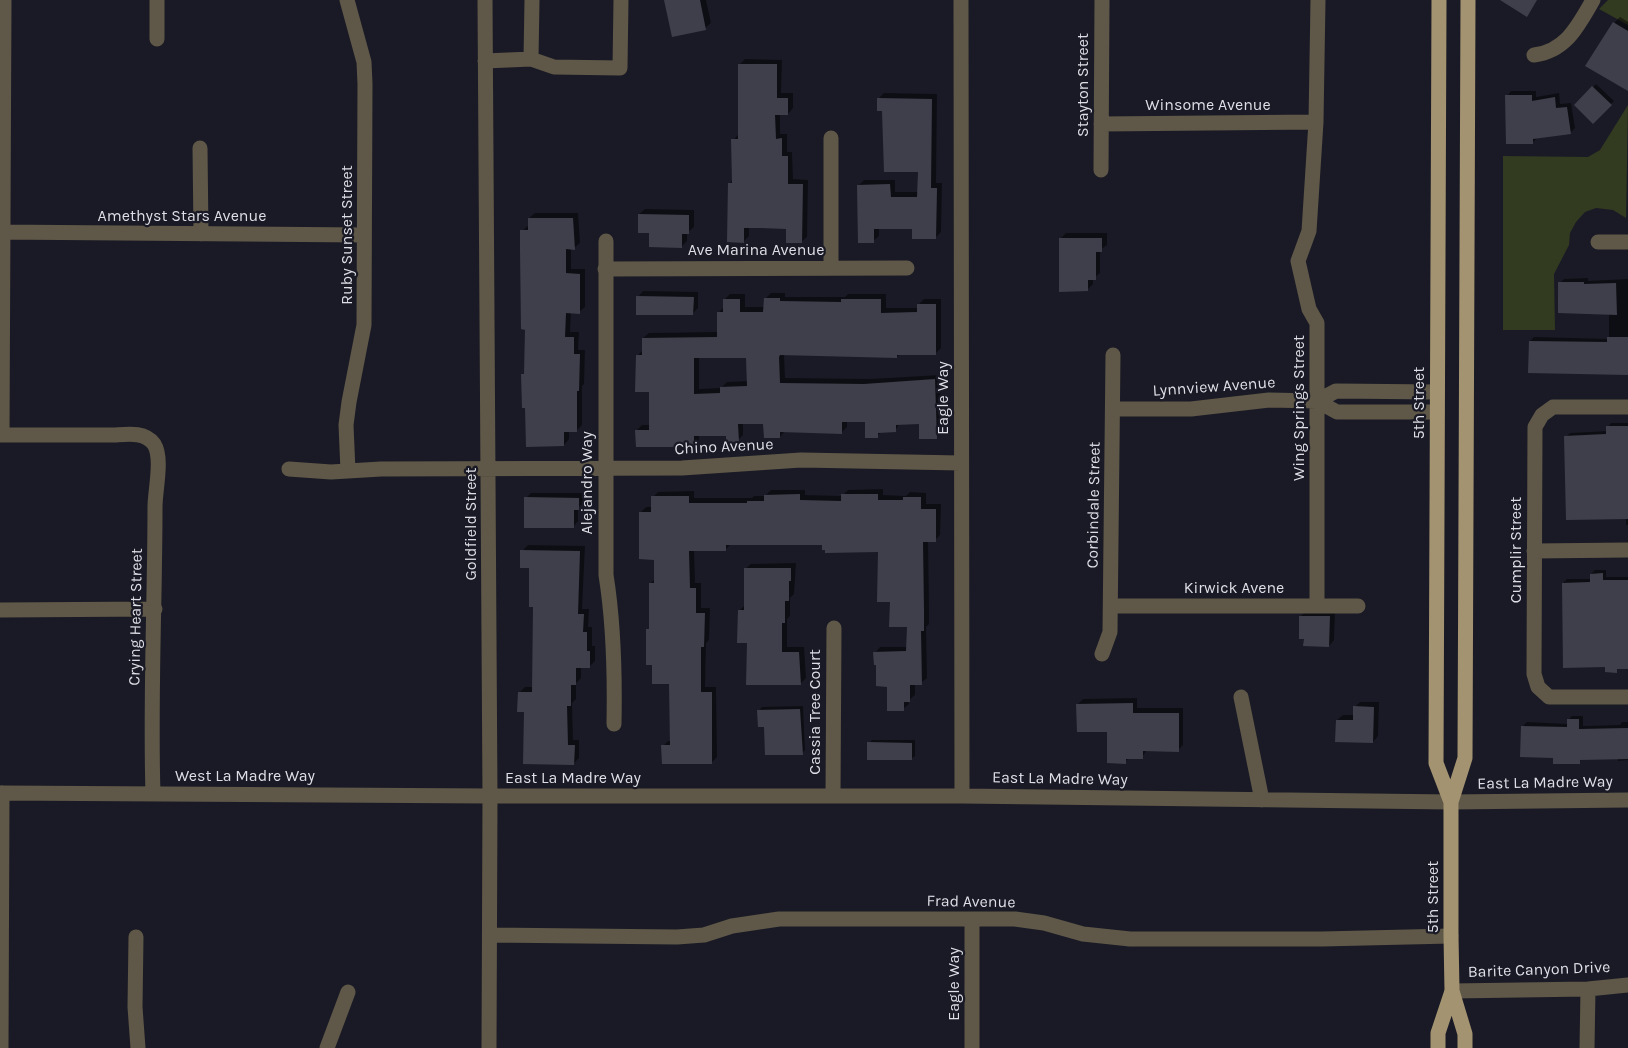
<!DOCTYPE html>
<style>
body{margin:0}
canvas{display:block;background:#191a25}
</style>
<canvas width="1628" height="1048"></canvas>
<script>
const context = document.querySelector('canvas').getContext('2d');
context.lineJoin = 'round';
function fillPath(path, color) { context.fillStyle = color; context.fill(path, 'evenodd'); }
function trace(path, color, width, dash) { context.strokeStyle = color; context.lineWidth = width; context.lineCap = dash ? 'butt' : 'round'; context.setLineDash(dash || []); context.stroke(path); }
function write(font, color, halo, rows, align = 'center') {
  context.font = font + ' Karla,sans-serif'; context.lineWidth = 4.5; context.setLineDash([]); context.textBaseline = 'middle'; context.strokeStyle = halo; context.fillStyle = color; for (const [text, x, y, turn = 0] of rows) {
    context.save(); context.translate(x, y); context.rotate((+turn || 0) * Math.PI / 180); context.textAlign = isNaN(turn) ? turn : align; if (halo) context.strokeText(text, 0, 0); context.fillText(text, 0, 0); context.restore();
  }
}
fillPath(new Path2D(`
 M1608,0H1628V25L1599,9Z
 M1628,105L1626,218L1613,210L1596,208L1585,212L1576,222L1570,233L1569,245L1554,274L1555,330H1503V156L1588,157L1600,150Z`), '#323a20');
fillPath(new Path2D(`
 M666,0H706L711,23L705,28Z
 M1620,17L1628,22V84L1587,66L1614,23Z
 M745,59L782,60L781,93H793V108L788,114H780V134H787V152H792L793,179L808,180L807,237L801,242L788,228L749,227V236L744,241L729,184L734,179L733,140L738,135L740,64Z
 M1596,84L1614,101L1593,122L1576,105Z
 M1511,91H1536V97L1559,93L1560,104L1571,103L1575,128L1570,133L1537,138L1532,143L1507,96Z
 M884,93L937,94L936,183H942L941,232L935,238L914,227L879,228V236L873,241L858,186L864,180H895V192H919L920,170L878,99Z
 M645,209L694,210V227L687,233V241L682,246L651,231L639,214Z
 M535,213H578L580,243L574,248H571V269H585V307L579,312H571L570,332H579L578,350H585L584,384L582,386V425L577,430H569V439L564,445L527,406L523,375L526,372V328L522,231L529,225V218Z
 M1066,233H1107V245L1100,250V273L1093,279V284L1087,290L1060,239Z
 M1588,278V281L1628,279V373L1530,341L1534,337L1609,339V314L1560,283L1564,279Z
 M643,291L698,292V308L693,313L638,297Z
 M771,293H785V297H845L848,294H886V308H919V304L924,299H941V348L936,353L900,354L897,357L784,354L785,378L871,379L940,375L942,432L936,437L920,423H900L895,431H882L877,436L866,421H847V427L841,433L786,430L780,437L765,422L743,423V435L738,440L727,434L699,435V440L694,445L637,430L642,425H651V390L637,356L643,350V338L649,333L718,332V313L724,307V300L730,294H745V307H765V299ZM748,356V381L727,382L721,388L699,389V357Z
 M1611,423H1628V525H1626V517L1566,437L1570,433L1608,431V427Z
 M883,489V495L906,496L910,492L926,493V504H941L940,535L935,540H928L929,605V624L926,627L927,678L921,683H915V695L908,701L909,704L903,709L888,685L875,653L880,647H908L909,626L891,600L879,551L823,544H731L725,550H694L695,583H701V608H710L709,640L706,643L705,687H716L717,757L712,762L663,746L668,741H672L671,683L654,664L648,630L650,627V584L655,579V558L640,513L646,507H653V497L658,492L694,491V498H752L754,496H765L771,490H805V495L842,496L848,490Z
 M531,493H584V502L578,508V521L573,527L526,498Z
 M528,545L585,546L582,609H589L588,627H592V646H595V661L590,666L581,667V678L576,683V699L572,703L573,740H579V758L574,763L525,710L519,693L525,687H534V606L531,567L522,551Z
 M796,563L794,594L790,598V616L787,619V647H804L806,678L800,684L749,641L739,611L745,605V569L751,564Z
 M1595,570H1606V577H1628V667H1620L1616,671L1606,665L1563,583L1567,579H1591V574Z
 M1306,611H1335L1334,640L1329,646L1301,616Z
 M1137,698V708H1183V745L1178,750H1147L1142,757H1130L1125,762L1109,731L1078,704L1083,699Z
 M1360,702H1379L1378,736L1373,742L1337,720L1343,715H1355V707Z
 M803,706L805,750L802,753L766,725L759,711L762,707Z
 M1572,716H1583V726L1620,725L1622,722H1628V760L1618,761V758L1582,759L1579,762L1554,756L1523,726L1527,722L1568,724V720Z
 M872,740H915V756L911,759L869,743Z`), '#0007');
fillPath(new Path2D(`
 M664,0H700L706,30L672,37Z
 M1500,0H1537L1527,17Z
 M1613,22L1628,31V91L1585,66Z
 M738,64H777V98H788V115H775L776,139L782,138V156H788V184H803L802,243H786V229L761,228H744V243L727,242L728,183H732L731,139H738Z
 M1592,86L1612,105L1593,124L1574,105Z
 M1505,95H1532V101L1555,97L1556,108L1567,107L1571,134L1533,139V144H1506Z
 M877,98L932,99L931,188H937L936,239H912V229H874V243H858L857,185L890,184L891,197H917L918,172H884L882,111H877Z
 M638,214L689,215V234H682V248L649,247V233H638Z
 M528,218H573L575,250L566,249V273L580,274V314L566,313L565,337H574V354H580L579,391H577V432H564V446L526,447L525,408H522L521,374H524L525,330L521,329L520,249V230H528Z
 M1059,238H1102V252H1096V280H1088V291L1059,292Z
 M1558,282H1584V284L1616,283L1617,315L1558,313Z
 M636,296L694,297L693,315H636Z
 M764,298H780V301L841,302V299H881V313L917,312V304H936V355H897V358L780,355L779,357L780,383L864,384L935,379L937,439H919V424L896,425V432L878,433V438H865V422H842V434L780,432V438H764L763,424H738L739,442H726V436H694V447H636L635,430H649V392H635L636,355H642V338L717,337V312H723V299H740V312H763ZM694,358H746L747,386L720,387V393L694,394Z
 M1607,337H1628V375L1528,373L1529,341L1607,342Z
 M1606,426H1628V519L1566,520L1564,436L1606,434Z
 M800,494V500L841,501V494H878V500H903V497H921V509H936V542H923L924,611V631H921L922,685H910V702H904V711H887V687L876,686V665H874L873,652L906,651L907,627H889L890,602H877L878,552L825,553V550H822V545H726V551H689L690,588H696V613H705L704,647H701V692H712V764H662L661,745H670L669,684H652V665H646V629H649V583H654V560L639,559V512H651V496H689V503H747V501H764V495Z
 M524,497L579,498V510H574V528H524Z
 M520,550L580,551L578,614H584L583,632H587V651H590V668H576V685H571V706H567L568,745H575L574,765L523,764L524,712H517L518,692H532L533,607H529V568H520Z
 M744,568H791V581H789V601H785V623H782V652H799L801,685H746L747,643H737L738,610H744Z
 M1603,573V580H1628V669H1617V673L1605,672V667L1563,668L1562,583L1590,582V574Z
 M1299,616H1330L1329,647L1303,646L1304,639H1299Z
 M1133,703V713H1179V752L1143,751V759H1126V764L1107,763V732H1077L1076,704Z
 M1353,706L1374,707L1373,743L1335,742L1336,720H1353Z
 M800,709L803,755H765L764,727H758L757,710Z
 M1567,719H1579V729L1628,728V759L1580,760V764H1553V758L1520,757L1521,726L1567,727Z
 M867,742L912,743V760H867Z`), '#3e3f4b');
trace(new Path2D(`
 M347,0L364,62L365,84L364,325L349,402L346,425L348,471
 M485,0L490,796L489,1048
 M961,0L962,796
 M157,39V0
 M1534,55C1566,51 1578,26 1593,0
 M531,59L532,0
 M485,61L531,59L554,67L620,68L621,0
 M1101,124L1316,122
 M200,148L201,234
 M1101,170L1102,0
 M0,232L364,235
 M606,241V575C614,625 615,673 614,724
 M1598,242H1628
 M831,268V138
 M605,269L907,268
 M1317,401L1337,412H1437
 M1628,407H1553L1542,415L1535,427L1534,674L1538,687L1549,697H1628
 M1113,409H1191L1269,400L1317,401L1336,391L1437,392
 M0,435H116C129,434 145,432 154,444C163,458 155,490 155,507C155,603 150,698 153,794
 M2,435L4,0
 M289,469L331,472L381,469L682,468L801,460L961,463
 M1534,551L1628,550
 M1111,606H1358
 M1317,606V323L1309,309L1298,261L1309,231L1316,122L1318,0
 M0,610L155,609
 M1102,654L1110,632L1113,355
 M1241,697L1262,800
 M0,793L490,796H962L1451,802L1628,800
 M833,796L834,628
 M490,935L677,937L704,935L732,926L779,919H1015L1044,923L1083,934L1130,939H1322L1451,936
 M136,937L135,1007L138,1048
 M1452,991L1588,989L1628,985
 M1,1048L2,793
 M327,1048L348,992
 M972,1048V919
 M1587,1048L1588,989`), '#5f5747', 15);
trace(new Path2D(`
 M1439,0L1436,763L1451,802
 M1438,1048V1033L1452,991
 M1465,1048V1034L1452,991L1451,936V802L1465,758L1468,0`), '#a49371', 15);
write('16px', '#dedee6', '#191a25', [
 ["Stayton Street",1083,85,-90],
 ["Winsome Avenue",1208,105],
 ["Amethyst Stars Avenue",182,216],
 ["Ruby Sunset Street",347,235,-90],
 ["Ave Marina Avenue",756,250],
 ["Lynnview Avenue",1214,387,-4],
 ["Eagle Way",943,398,-90],
 ["5th Street",1419,403,-90],
 ["Wing Springs Street",1299,408,-90],
 ["Chino Avenue",724,447,-3],
 ["Alejandro Way",587,483,-90],
 ["Corbindale Street",1094,505,-89],
 ["Goldfield Street",471,524,-90],
 ["Cumplir Street",1516,550,-90],
 ["Kirwick Avene",1234,588],
 ["Crying Heart Street",136,617,-89],
 ["Cassia Tree Court",815,712,-90],
 ["West La Madre Way",245,776],
 ["East La Madre Way",573,778],
 ["East La Madre Way",1060,779,1],
 ["East La Madre Way",1545,783,-1],
 ["5th Street",1433,897,-90],
 ["Frad Avenue",971,902,1],
 ["Barite Canyon Drive",1539,970,-2],
 ["Eagle Way",954,984,-90]
]);
</script>
